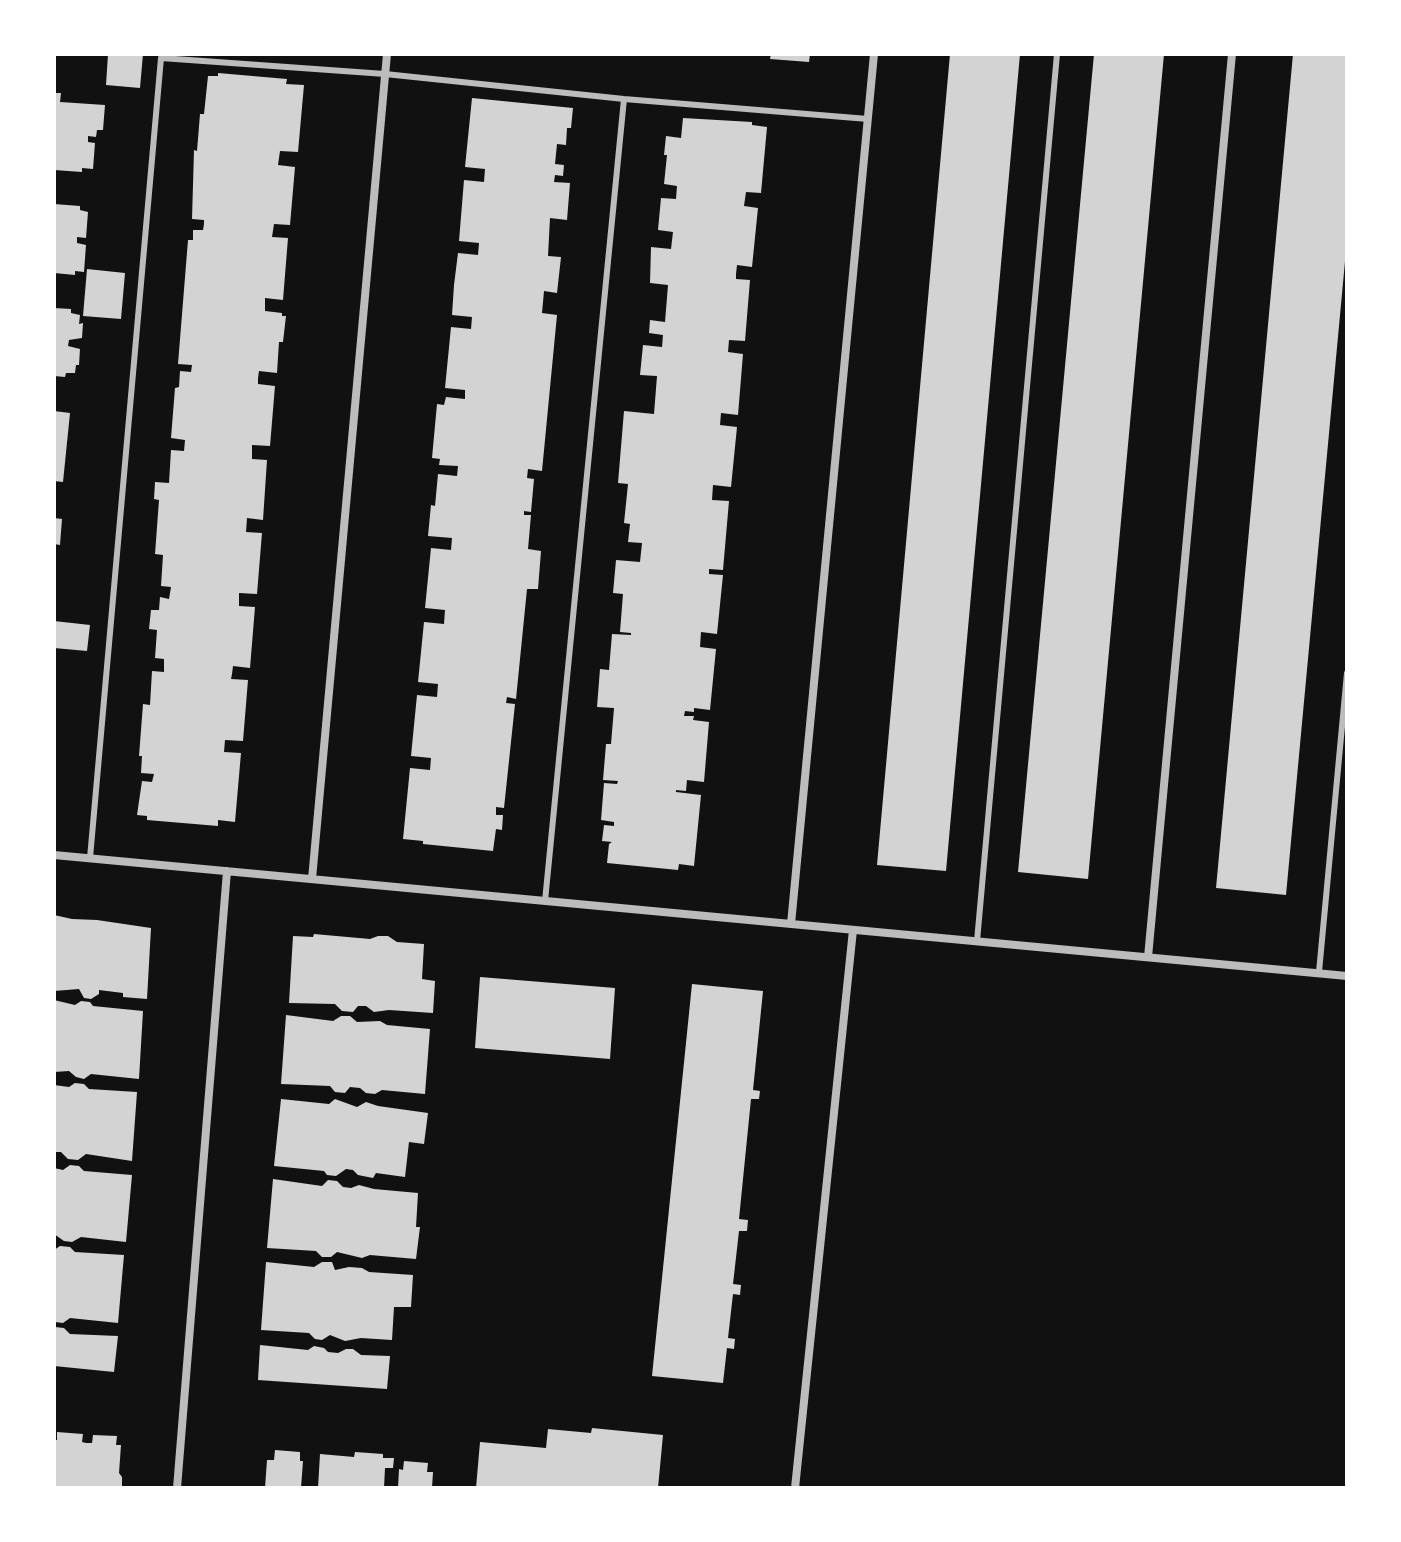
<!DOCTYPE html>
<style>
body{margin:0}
#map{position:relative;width:1401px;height:1542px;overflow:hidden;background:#111;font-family:"Asap Condensed",sans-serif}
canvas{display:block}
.frame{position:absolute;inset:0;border:56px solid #fff;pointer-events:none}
</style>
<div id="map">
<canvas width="1401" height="1542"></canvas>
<div class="frame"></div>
</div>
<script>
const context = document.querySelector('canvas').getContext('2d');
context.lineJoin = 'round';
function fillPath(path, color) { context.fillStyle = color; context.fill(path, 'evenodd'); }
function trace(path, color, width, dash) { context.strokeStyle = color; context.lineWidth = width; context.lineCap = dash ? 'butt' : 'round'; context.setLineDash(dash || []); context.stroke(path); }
fillPath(new Path2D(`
 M108,54H143L140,88L106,85Z
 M771,54H810L809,62L770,59Z
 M950,54H1020L946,871L877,865Z
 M1094,54H1164L1088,879L1018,872Z
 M1293,54H1347V240L1286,895L1216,888Z
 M218,73L287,79L286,84L304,85L298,152L280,151L278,165L295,167L290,225L274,224L272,237L288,238L283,300L265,298V311L282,313V316H286L283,342H279L277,373L259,371L258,378V384L275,386L270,446L252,445V459L267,460L263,520L247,518L246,532L262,533L257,594L239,593V606L255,607L250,668L233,666L232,674L231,679L248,680L243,741L225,740L224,752L241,753L235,822L218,820V826L147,820V816L137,815L142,781L152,782L154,774L141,773L142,756H139L143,704L150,705L152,671L164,672V659L155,658L157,630L149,629L151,610H159L160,597L169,599L171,587L161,586L163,555L155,554L159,500L154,499L155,482L169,483L171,450L184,451L185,440L171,438L175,388L179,387L180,371L191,372L192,365L178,364L188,240H193V230H203L204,224V220L192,219L194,150L197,151L200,114H204L208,76H218Z
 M54,93H61L60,102L105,105L103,130H97L96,137L88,136V142L95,143L93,169L82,168V172L54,170Z
 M472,98L573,108L571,128H567L566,145L557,144L555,164L564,165L563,176L555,175L554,182L570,183L567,220L550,218L548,256L561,257L557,293L544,291L542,313L557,315L542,471L528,469L527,478L534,479L531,512L524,511V515H531L528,549L541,551L538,589H527L516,699L507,697L506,703L515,704L504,808L496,807V815H503L502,830L496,829L493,851L423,844V841L403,839L410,768L430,770L431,758L411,756L417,695L437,697L438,684L418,682L424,622L444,624L445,610L425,608L431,548L451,550L452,538L428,536L431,505L435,506L438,474L457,476L458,466L439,465L440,459L432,458L437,404L444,405L446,397L465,399V390L445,388L451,327L471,329L472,317L452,315L454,285L458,253L478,255L479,243L459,241L464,180L484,182L485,169L465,167Z
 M683,118L752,122V125L767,127L761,193L746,192L744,206L758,208L752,267L737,265L736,274V279L750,280L745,341L729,340L728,352L743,354L738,415L721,413L720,425L737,427L731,487L713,485L712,500L729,501L723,570L709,569V574L723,575L717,634L701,632L700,647L716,649L710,710L694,708V712L685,711L684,716H694L693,720L709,722L704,782L687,780L686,791L676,790V792L701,795L694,866L679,864L678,870L607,863L609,844L612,842L602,841L604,825L614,826V822L601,820L604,783L617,784L618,781L603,780L606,744H611L614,708L597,707L600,669L609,670L612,634L631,635V633L620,632L623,594L613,593L616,560L640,562L642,543L628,542L630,524L624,523L628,484L618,483L624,411L654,414L657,376L640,375L643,345L662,347L663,335L649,333L650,320L665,322L668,285L650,283L651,247L671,249L673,232L658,230L661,198L676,199L677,186L664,184L667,155H664L666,136L681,138Z
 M54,204L80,206V210L88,212L86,238L77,237V243L86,245L84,272L75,271V275L54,273Z
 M87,269L125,273L121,319L83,316Z
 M54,308L71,309V313L80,315L79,324L83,323L82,338L69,340L68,346L80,349L79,365H76L75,373H66L65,377L54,376Z
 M54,411L70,413L63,482L54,481Z
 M54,518L62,519L60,545L54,544Z
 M54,621L90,625L87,651L54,648Z
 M54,915L72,919L97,920L151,928L147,999L123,997V993L99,990V994L91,999L84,998L79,989L54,991Z
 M314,934L370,939L378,936H388L397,942L424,944L422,979L435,981L433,1013L389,1010L374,1012L366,1006H358L353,1012L342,1011L335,1004L289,1003L293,936L313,937Z
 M480,977L615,988L610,1059L475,1048Z
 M692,984L763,991L753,1090L760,1091L759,1099H751L739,1219L748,1220L747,1231H739L733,1284L741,1285L740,1295L733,1294L728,1338L735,1339L734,1349L727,1348L723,1383L652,1376Z
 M54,1000L75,1005L81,1001L90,1002L93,1006L143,1011L139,1079L91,1074L84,1079L76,1077L69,1071L54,1072Z
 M286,1015L333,1021L341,1016H350L357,1022L380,1021L387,1025L430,1029L425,1094L382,1090L375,1094L366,1093L360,1088L350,1087L345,1093L335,1092L330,1086L281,1084Z
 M75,1083L84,1084L89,1089L137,1092L132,1161L86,1154L78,1160L68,1159L61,1152H54V1085L69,1087Z
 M281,1099L329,1104L335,1099L357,1107L366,1102L378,1106L428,1113L424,1144L409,1142L405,1177L376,1173L373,1178L358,1175L353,1170L346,1169L336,1176L327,1175L324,1171L274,1166Z
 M70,1165L79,1166L84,1171L132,1175L126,1242L81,1237L72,1242L64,1241L54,1234V1168L63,1170Z
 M273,1179L322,1186L328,1180L337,1181L343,1187L351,1188L359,1185L374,1189L418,1193L416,1227H420L416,1259L370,1255L362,1258L337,1252L331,1257H322L316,1251L267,1248Z
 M60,1246L70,1247L75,1252L124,1255L118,1323L70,1318L63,1323L55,1322L54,1250Z
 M266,1262L314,1267L322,1262H332L335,1270L349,1267L362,1268L369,1272L413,1275L411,1307H394L392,1340L361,1338L345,1341L330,1335L322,1340L315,1339L309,1333L261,1330Z
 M55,1327L64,1328L70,1334L118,1336L114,1372L54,1366Z
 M260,1345L308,1350L314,1346L324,1348L328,1352L338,1353L346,1349H353L361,1355L390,1356L387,1389L258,1380Z
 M592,1428L663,1435L658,1488H476L480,1442L546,1448L548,1429L591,1433Z
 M57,1432L83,1434L82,1442L86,1443H92L93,1435L117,1436L116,1445H121L119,1473L122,1477V1488H54V1440H57Z
 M275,1450L300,1452V1461H303L301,1488H265L267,1460H274Z
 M355,1452L383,1454V1458H394L393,1468H385L384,1488H318L320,1454L354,1457Z
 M404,1461L428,1463L427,1472H433L432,1488H398L399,1469L403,1470Z`), '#d3d3d3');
trace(new Path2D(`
 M90,858L161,58L385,74L624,99L868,119
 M545,901L624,99
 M977,941L1057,54
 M1319,972L1347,673`), '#bcbcbc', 6);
trace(new Path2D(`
 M54,855L1347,976
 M312,879L387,54
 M791,924L874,54
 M1148,957L1232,54
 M177,1488L227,871
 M795,1488L853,930`), '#bcbcbc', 8);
</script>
